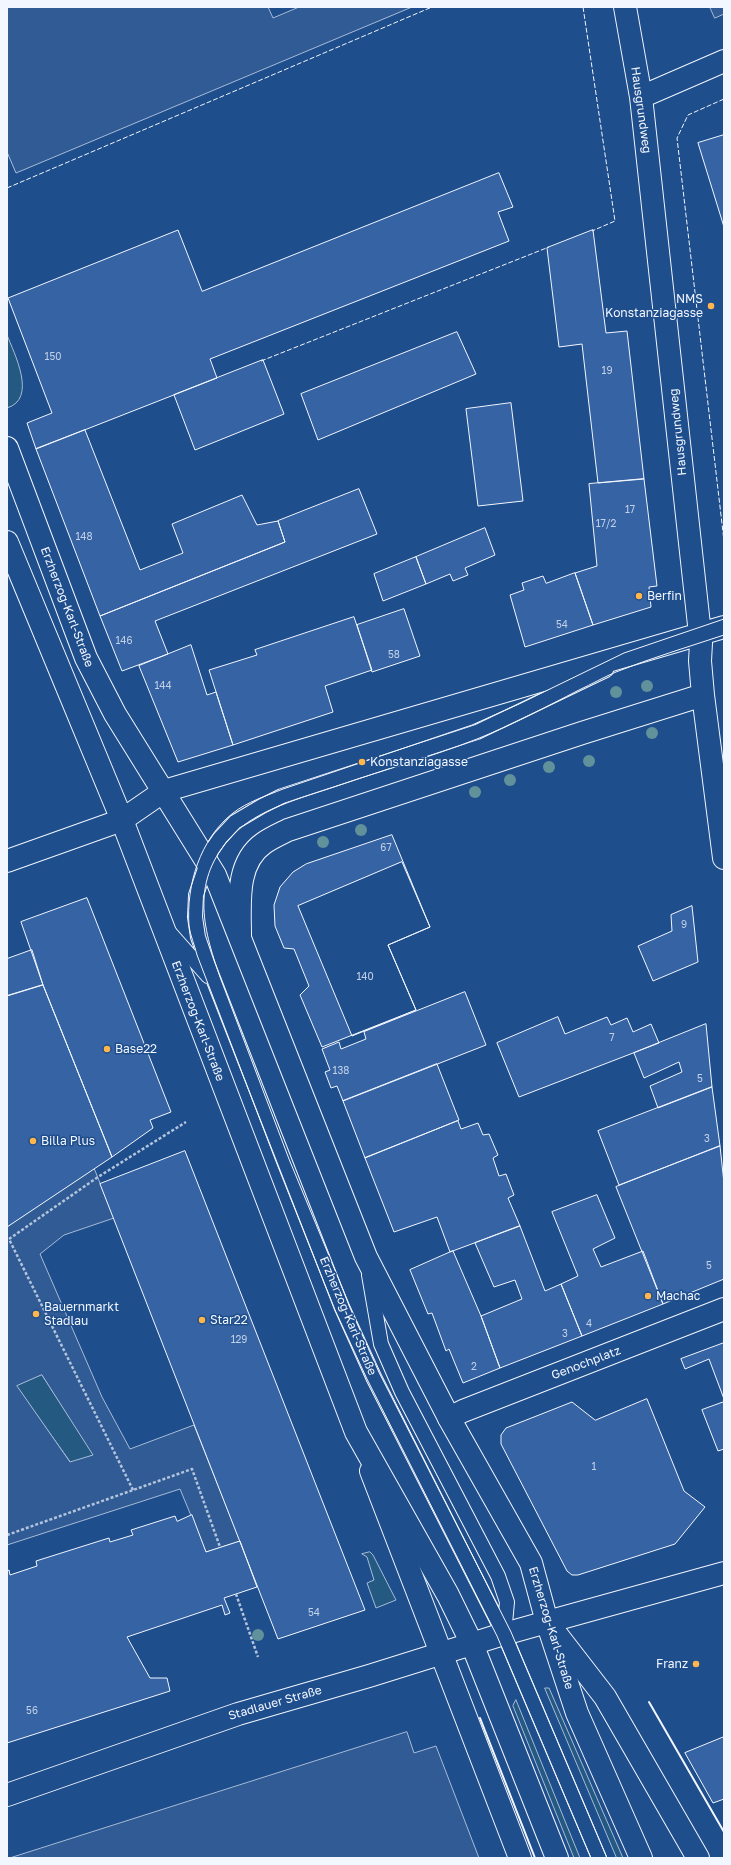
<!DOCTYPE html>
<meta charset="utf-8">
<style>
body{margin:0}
#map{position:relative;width:731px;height:1865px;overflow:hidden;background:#1f4e8c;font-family:"Golos Text",sans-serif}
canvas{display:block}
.frame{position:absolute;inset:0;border:8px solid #f2f6ff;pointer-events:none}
</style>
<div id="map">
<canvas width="731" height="1865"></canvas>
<div class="frame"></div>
</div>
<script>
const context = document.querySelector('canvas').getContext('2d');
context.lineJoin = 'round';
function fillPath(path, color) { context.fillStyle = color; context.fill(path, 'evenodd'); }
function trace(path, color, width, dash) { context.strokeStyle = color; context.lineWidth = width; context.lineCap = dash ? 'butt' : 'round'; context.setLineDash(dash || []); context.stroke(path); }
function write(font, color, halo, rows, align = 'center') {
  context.font = font + ' "Golos Text",sans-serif'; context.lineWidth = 3; context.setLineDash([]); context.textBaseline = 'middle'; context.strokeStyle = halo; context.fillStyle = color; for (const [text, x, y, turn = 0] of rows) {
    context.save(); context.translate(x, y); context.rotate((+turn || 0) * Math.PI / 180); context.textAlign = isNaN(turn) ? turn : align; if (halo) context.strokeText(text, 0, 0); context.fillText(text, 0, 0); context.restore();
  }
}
const green = new Path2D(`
 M7,335C14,353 38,399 7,408Z
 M42,1375L94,1455L71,1463L16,1386Z
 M370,1552L373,1555L396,1600L376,1608L367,1583L374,1580L367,1557L362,1554Z
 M545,1688H549L623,1858H617Z
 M516,1700L580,1858H574L513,1706Z`);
fillPath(green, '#245a82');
trace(green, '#a8bbd7', 1);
const parking = new Path2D(`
 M7,7H268L273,18L299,7H412L16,173L7,152Z
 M710,7H724V14L715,18Z
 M94,1168L114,1218L64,1235L40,1254L102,1397L130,1449L194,1425L240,1541L206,1552L180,1489L7,1545V1227ZM42,1375L93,1455L70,1462L17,1386Z
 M407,1732L414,1753L436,1746L479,1858H10Z`);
fillPath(parking, '#305b95');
trace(parking, '#a8bbd7', 1);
const building = new Path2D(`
 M724,135V227L698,143Z
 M499,173L513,207L498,212L509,241L210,359L217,378L36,449L27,423L52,413L8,298L178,230L202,291Z
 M593,230L606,333L627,331L644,479L598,483L582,344L559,347L547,248Z
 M457,332L476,374L318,440L301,394Z
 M263,360L284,414L195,450L174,395Z
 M511,403L523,501L478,506L466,409Z
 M85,430L140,570L183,553L172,524L242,495L257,525L278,521L285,542L100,616L36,449Z
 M644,479L657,586L649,587L651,607L593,625L575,573L597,566L589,484Z
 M359,489L377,534L155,621L168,654L122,671L100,616L285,542L278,521Z
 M485,528L495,555L465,568L468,575L453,581L450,574L426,584L416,557Z
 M416,557L426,584L383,601L374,574Z
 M575,573L593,625L525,647L510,595L524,590L522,583L543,576L546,583Z
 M404,609L420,656L372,672L357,625Z
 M354,617L372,670L325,686L333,712L233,745L209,670L257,655L255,650Z
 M191,645L207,695L216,692L233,745L178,762L139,666Z
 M392,835L430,927L388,945L416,1010L322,1047L300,995L309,986L294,949L284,948L275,926L274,905L280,887L293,872L306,864Z
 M402,862L430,927L388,945L416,1010L352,1036L298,906Z
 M87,898L171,1112L150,1120L153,1128L112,1157L43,985L21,922Z
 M692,906L698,962L653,981L638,946L672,931L671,915Z
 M32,950L43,985L7,996V959Z
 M43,985L112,1157L7,1227V996Z
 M465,992L486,1045L343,1101L337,1086L331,1088L325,1072L330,1070L322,1049L339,1042L341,1049L366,1039L364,1032Z
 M558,1017L565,1034L607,1017L611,1025L627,1018L633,1032L651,1024L659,1043L519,1097L497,1043Z
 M706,1024L712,1087L658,1108L650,1086L682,1072L679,1062L644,1078L634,1053Z
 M437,1064L459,1120L365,1158L343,1101Z
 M712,1087L720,1146L619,1185L598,1131Z
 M458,1121L461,1129L478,1123L483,1135L489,1134L498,1155L493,1158L499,1176L506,1174L514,1195L508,1198L520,1226L450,1252L437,1217L394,1232L365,1158Z
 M720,1146L724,1183V1279L663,1304L616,1187Z
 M185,1151L365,1610L278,1639L100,1184Z
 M597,1195L615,1238L593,1249L601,1267L643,1251L663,1304L582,1336L561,1284L578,1276L552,1212Z
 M520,1226L545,1291L561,1284L582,1336L500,1368L481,1316L522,1299L515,1280L494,1287L475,1243Z
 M453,1251L481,1316L500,1368L463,1383L449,1349L446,1351L432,1313L428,1314L410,1270Z
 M724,1343V1399L709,1359L685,1369L681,1359Z
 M647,1399L684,1491L705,1507L675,1544L578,1575H572L567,1571L501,1444V1435L506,1428L572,1402L595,1420Z
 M724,1402V1449L718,1451L702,1410Z
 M192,1515L206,1552L240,1541L257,1587L224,1598L230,1613L225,1615L222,1605L127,1637L150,1678H167L170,1691L7,1743V1571L9,1570L10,1575L37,1566L36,1561L109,1538L110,1542L133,1535L131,1530L175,1516L177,1521Z
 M724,1737V1799L713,1803L685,1753Z`);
fillPath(building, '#3563a3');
trace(building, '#f2f6ff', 1);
const service = new Path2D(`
 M169,932L208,976
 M369,1275L381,1344L402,1392L498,1576L507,1602L504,1634
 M599,1858L504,1634L373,1377L342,1308L207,963L198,937L195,917L196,895L211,851L220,838L235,822L262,806L282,796L477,732L606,670`);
const minor = new Path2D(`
 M625,7L641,97L701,643L700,661L703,695L724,858
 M641,97L724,61
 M7,861L122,820L164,791L724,627
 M240,935C240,904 235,863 264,843C271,838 280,834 288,830L582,733L703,695
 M449,1418L463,1411L724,1309
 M371,1471L520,1858`);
const tertiary = new Path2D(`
 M547,1622L724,1573`);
const secondary = new Path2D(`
 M7,1795L238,1714L369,1676L497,1636L547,1622`);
const primary = new Path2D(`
 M7,448L86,658L115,714L215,875L366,1257L449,1418L531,1563L547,1622L577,1713L641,1858
 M7,542L122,820L356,1432L448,1595L472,1644L557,1858`);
const motorway = new Path2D(`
 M547,1622L605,1697L698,1858`);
trace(service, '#f2f6ff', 16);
trace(minor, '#f2f6ff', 24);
trace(tertiary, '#f2f6ff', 24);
trace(secondary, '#f2f6ff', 24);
trace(primary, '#f2f6ff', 24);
trace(motorway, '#f2f6ff', 24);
trace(new Path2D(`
 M133,1490L9,1239L98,1177L186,1122
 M7,1535L192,1469L220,1547
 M236,1594L258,1657`), '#b3c4dc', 2.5, [3, 2]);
trace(service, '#1f4e8c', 14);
trace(minor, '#1f4e8c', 22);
trace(tertiary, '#1f4e8c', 22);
trace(secondary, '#1f4e8c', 22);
trace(primary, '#1f4e8c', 22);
trace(motorway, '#1f4e8c', 22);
trace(new Path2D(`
 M591,1858L497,1636L367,1379L335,1310L277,1164L197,955C195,946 190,935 189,926C186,885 200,839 233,813C247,802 266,796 283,789L472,725L519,704L624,653L724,619
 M607,1858L511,1632L381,1374L349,1304L289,1159L220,977C202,926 191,880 232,836C255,810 304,797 337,786C383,770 431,757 477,739C512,725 546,707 579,690C592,684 604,677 616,672C651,658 688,647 724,635`), '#f2f6ff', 1);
trace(new Path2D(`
 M583,7L615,221L592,231
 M724,99L688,115L677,138L724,541
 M7,188L432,7
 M261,361L549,247
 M480,1718L535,1858`), '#f2f6ff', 1, [5, 2]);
trace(new Path2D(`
 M649,1702L724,1832
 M480,1718L535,1858`), '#f2f6ff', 2);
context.fillStyle = '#61919a';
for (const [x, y] of [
 [647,686],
 [616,692],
 [652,733],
 [589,761],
 [549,767],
 [510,780],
 [475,792],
 [361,830],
 [323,842],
 [258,1635]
]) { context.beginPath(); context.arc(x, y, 6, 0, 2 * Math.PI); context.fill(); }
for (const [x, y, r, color] of [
 [711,306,4,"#ffb74d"],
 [639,596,4,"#ffb74d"],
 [362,762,4,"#ffb74d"],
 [107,1049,4,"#ffb74d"],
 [33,1141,4,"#ffb74d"],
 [648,1296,4,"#ffb74d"],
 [36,1314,4,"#ffb74d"],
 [202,1320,4,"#ffb74d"],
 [696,1664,4,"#ffb74d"]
]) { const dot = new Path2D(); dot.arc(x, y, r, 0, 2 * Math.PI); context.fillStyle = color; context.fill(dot); trace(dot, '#1f4e8c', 1.5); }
write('10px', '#c3d1e8', null, [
 ["150",53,357],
 ["19",607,371],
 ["17",630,510],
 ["17/2",606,524],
 ["148",84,537],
 ["54",562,625],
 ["146",124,641],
 ["58",394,655],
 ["144",163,686],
 ["67",386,848],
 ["9",684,925],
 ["140",365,977],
 ["7",612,1038],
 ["138",341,1071],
 ["5",700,1079],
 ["3",707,1139],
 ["5",709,1266],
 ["4",589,1324],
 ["3",565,1334],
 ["129",239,1340],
 ["2",474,1367],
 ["1",594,1467],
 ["54",314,1613],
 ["56",32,1711]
]);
write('12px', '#f2f6ff', '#1f4e8c', [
 ["Hausgrundweg",641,110,82],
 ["Hausgrundweg",678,432,-96],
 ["Erzherzog-Karl-Straße",67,607,69],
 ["Erzherzog-Karl-Straße",198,1021,69],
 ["Erzherzog-Karl-Straße",348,1316,67],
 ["Genochplatz",586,1363,-21],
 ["Erzherzog-Karl-Straße",551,1628,73],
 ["Stadlauer Straße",275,1703,-16]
]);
write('12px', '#f2f6ff', '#1f4e8c', [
 ["NMS",703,299,"right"],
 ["Konstanziagasse",703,313,"right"],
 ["Berfin",647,596],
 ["Konstanziagasse",370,762],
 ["Base22",115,1049],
 ["Billa Plus",41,1141],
 ["Machac",656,1296],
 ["Bauernmarkt",44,1307],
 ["Stadlau",44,1321],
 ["Star22",210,1320],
 ["Franz",688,1664,"right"]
], 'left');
</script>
